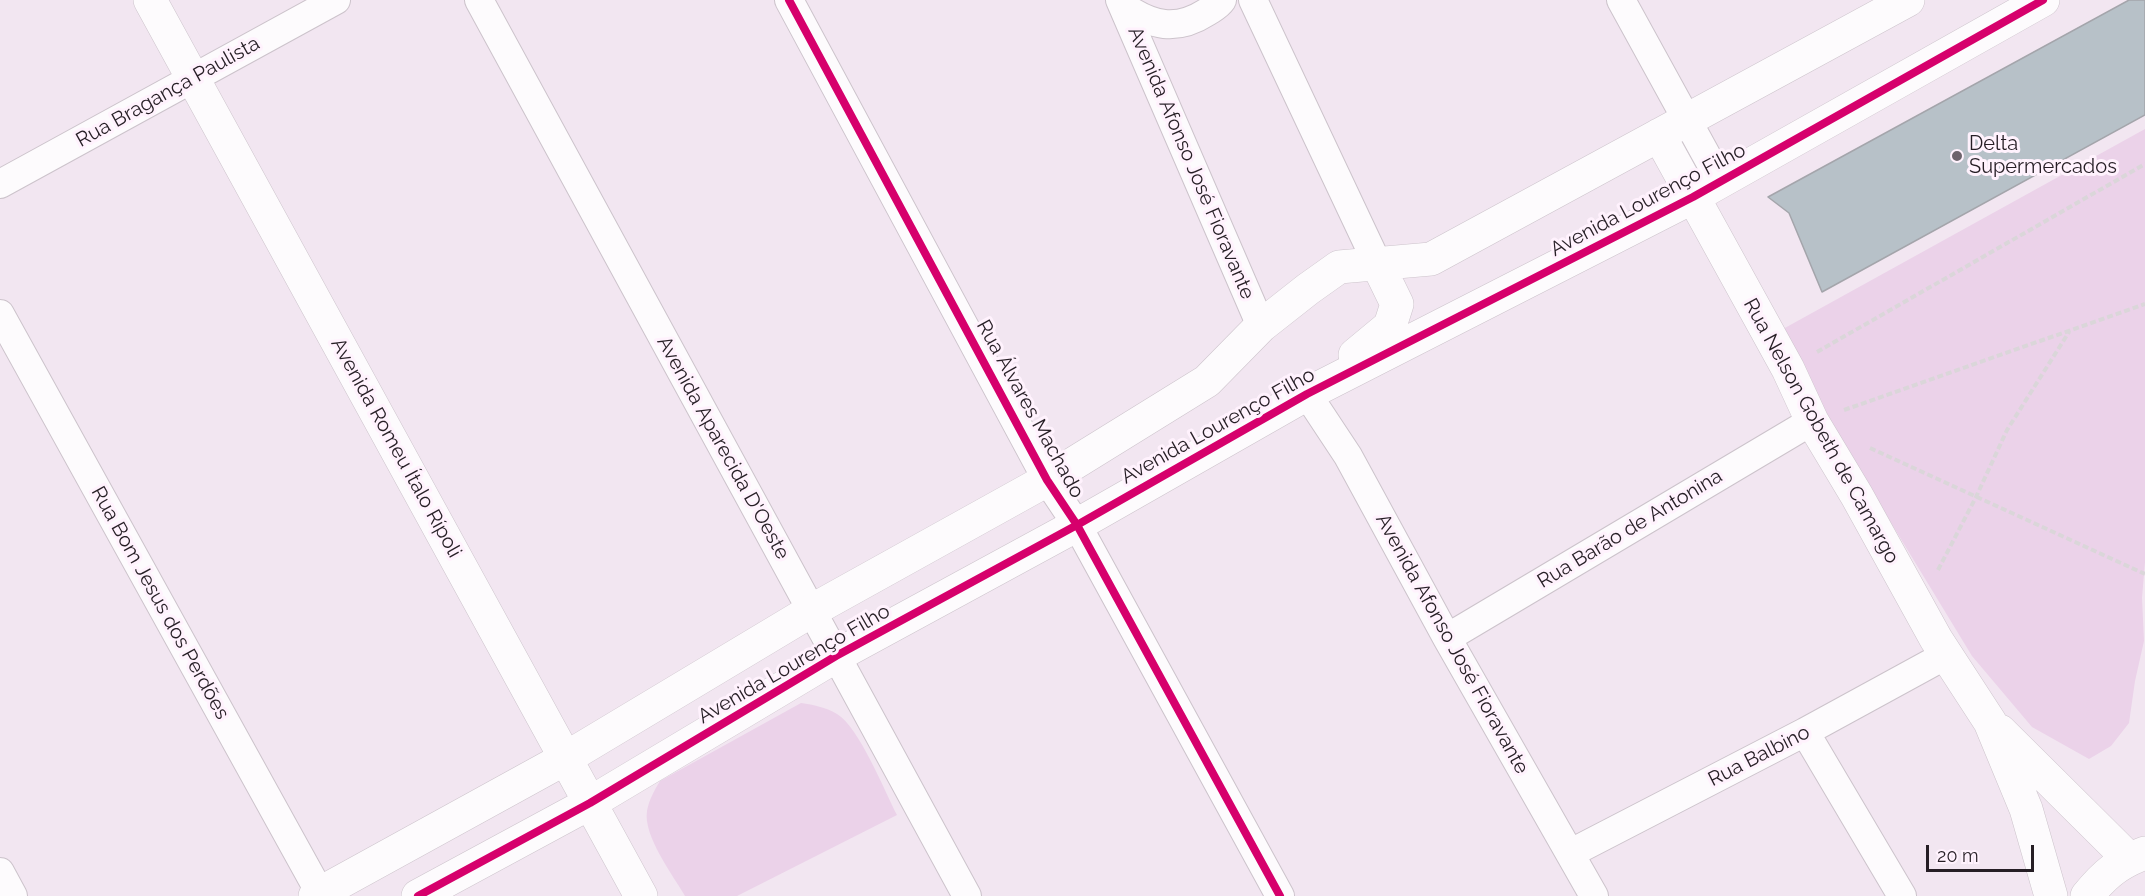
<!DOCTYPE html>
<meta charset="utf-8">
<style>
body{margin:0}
#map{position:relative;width:2145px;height:896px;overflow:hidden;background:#f2e6f1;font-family:Raleway,sans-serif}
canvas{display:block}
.scale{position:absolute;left:1926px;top:845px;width:108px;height:27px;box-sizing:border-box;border:3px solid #261e25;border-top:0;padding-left:8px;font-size:18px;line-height:21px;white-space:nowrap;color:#261e25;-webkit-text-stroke:4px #fff2fd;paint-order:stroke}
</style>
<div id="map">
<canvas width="2145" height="896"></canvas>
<div class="scale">20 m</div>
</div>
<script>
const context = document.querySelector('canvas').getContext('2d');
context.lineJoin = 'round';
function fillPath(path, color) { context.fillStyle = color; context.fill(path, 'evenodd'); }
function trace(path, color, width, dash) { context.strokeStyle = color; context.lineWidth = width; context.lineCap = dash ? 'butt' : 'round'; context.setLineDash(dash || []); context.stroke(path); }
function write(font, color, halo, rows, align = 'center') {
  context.font = font + ' Raleway,sans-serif'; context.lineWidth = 6; context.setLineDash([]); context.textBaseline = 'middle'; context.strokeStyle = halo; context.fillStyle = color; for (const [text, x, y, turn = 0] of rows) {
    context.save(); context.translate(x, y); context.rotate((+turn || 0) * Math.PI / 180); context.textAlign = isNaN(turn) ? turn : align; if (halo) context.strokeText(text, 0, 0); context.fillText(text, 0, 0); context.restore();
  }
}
fillPath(new Path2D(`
 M2145,129V562L2142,598L2144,641L2135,681L2129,723L2111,746L2089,759L2032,727L1972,656L1834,429L1783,329Z
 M801,703C814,705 825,707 837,714C859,727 884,790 897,815L737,896H685C673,875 643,836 647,811C649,800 654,791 660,781Z`), '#ebd2e9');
const building = new Path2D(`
 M2129,0H2145V115L1822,292L1789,213L1768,197Z`);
fillPath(building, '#b7c1c8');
trace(building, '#a4a5ab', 1.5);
const minor = new Path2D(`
 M479,0L967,896
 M789,0L1047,480L1077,525L1280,896
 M1120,0L1261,326
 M1253,0L1377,263
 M1621,0L1721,182
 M1123,6C1152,26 1176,32 1207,12C1213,8 1218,6 1222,0
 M0,184L336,0
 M0,314L320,893
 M1307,394L1348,456L1447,638L1594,896
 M1447,638L1812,421
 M1805,732L1902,896
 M1571,853L1805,732L1946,655
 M0,872L13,896`);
const tertiary = new Path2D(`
 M150,0L641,896
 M1659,135L1788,369L1812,421L1857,496L1936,639L1990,722L2026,809L2051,896
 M1355,355L1390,326L1397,304L1377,263
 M2000,731L2129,859
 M315,896L566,758L811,611L1047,480L1207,381L1261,326L1308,289L1339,267L1431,259L1908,0
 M418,896L590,803L836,656L1077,525L1307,394L1693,197L2043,0
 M2087,896C2105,874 2118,863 2145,853`);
trace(minor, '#ccc3cb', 30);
trace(tertiary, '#ccc3cb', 34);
trace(new Path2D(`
 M1817,352L2145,164
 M1844,410L2145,304
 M1870,448L2145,574
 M1938,570L1976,497L2007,430L2069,332`), '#dad6d9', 4, [6, 3]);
trace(minor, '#fdfbfd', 28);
trace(tertiary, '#fdfbfd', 33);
trace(new Path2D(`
 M789,0L1047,480L1077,525L1280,896
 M418,896L590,803L836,656L1077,525L1307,394L1693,197L2043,0`), '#d6006c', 8);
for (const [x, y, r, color] of [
 [1957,156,6,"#6d646c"]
]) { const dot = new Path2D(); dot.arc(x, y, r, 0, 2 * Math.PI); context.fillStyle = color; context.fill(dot); trace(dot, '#fff2fd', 2); }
write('20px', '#261e25', '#fff2fd', [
 ["Rua Bragança Paulista",168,92,-29],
 ["Avenida Afonso José Fioravante",1191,163,67],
 ["Avenida Lourenço Filho",1648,200,-28],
 ["Rua Álvares Machado",1030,409,61],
 ["Avenida Lourenço Filho",1218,426,-29],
 ["Rua Nelson Gobeth de Camargo",1821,431,61],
 ["Avenida Romeu Ítalo Rípoli",396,448,61],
 ["Avenida Aparecida D'Oeste",723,448,61],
 ["Rua Barão de Antonina",1630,529,-31],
 ["Rua Bom Jesus dos Perdões",160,603,61],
 ["Avenida Afonso José Fioravante",1452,644,61],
 ["Avenida Lourenço Filho",794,664,-30],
 ["Rua Balbino",1759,756,-27]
]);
write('20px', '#261e25', '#fff2fd', [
 ["Delta",1969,144],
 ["Supermercados",1969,167]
], 'left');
</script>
